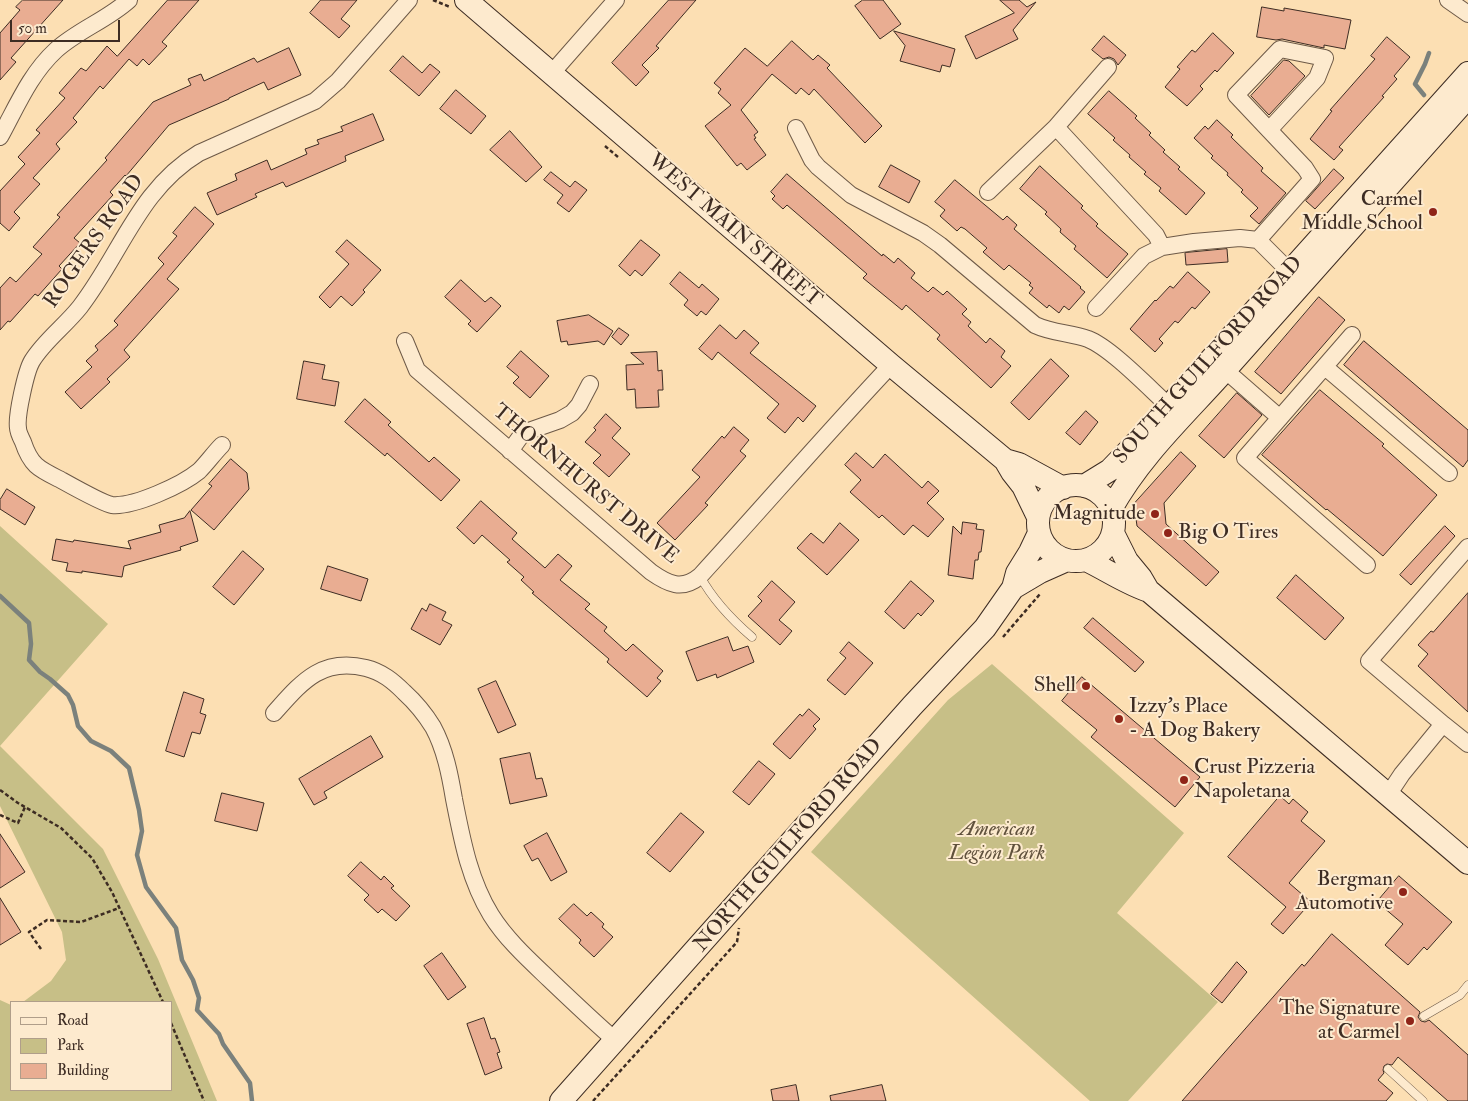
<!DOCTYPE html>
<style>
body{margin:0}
#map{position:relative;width:1468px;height:1101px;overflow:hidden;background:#fcdfb3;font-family:"IM FELL Double Pica",serif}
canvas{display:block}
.legend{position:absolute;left:10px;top:1001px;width:162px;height:90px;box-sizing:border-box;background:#fdeace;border:1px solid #b09e8a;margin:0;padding:6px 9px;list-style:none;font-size:15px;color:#3d2c23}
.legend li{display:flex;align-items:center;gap:10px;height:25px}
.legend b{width:25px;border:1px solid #b09e8a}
.scale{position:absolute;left:10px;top:20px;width:110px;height:22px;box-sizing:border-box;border:2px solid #3d2c23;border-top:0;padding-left:6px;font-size:15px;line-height:18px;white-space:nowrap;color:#3d2c23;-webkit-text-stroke:4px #fdeace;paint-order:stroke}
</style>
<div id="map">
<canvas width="1468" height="1101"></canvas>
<ul class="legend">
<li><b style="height:6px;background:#fdeace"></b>Road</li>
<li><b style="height:14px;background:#c7bf87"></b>Park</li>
<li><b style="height:14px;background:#e9ad92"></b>Building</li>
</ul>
<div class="scale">50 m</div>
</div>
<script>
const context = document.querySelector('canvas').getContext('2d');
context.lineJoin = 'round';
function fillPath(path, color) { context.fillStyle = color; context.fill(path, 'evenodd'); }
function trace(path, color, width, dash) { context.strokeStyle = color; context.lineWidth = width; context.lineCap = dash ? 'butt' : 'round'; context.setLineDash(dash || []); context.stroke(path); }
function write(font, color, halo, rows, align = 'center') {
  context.font = font + ' "IM FELL Double Pica",serif'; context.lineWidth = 4; context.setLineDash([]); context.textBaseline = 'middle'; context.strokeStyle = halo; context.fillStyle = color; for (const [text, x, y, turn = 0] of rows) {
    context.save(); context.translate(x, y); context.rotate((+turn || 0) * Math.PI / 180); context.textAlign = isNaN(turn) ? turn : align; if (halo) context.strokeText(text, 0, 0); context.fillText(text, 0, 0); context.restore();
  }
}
fillPath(new Path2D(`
 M0,526L108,624L0,746L103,849L158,959L217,1101H0V1000L11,1005V1090H171V1002H23L51,981L66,960L62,932L0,806Z
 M992,664L1184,833L1117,913L1218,1002L1128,1101H1090L811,852L948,700Z`), '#c7bf87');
trace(new Path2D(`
 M1424,95L1415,84L1425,64L1429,53
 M0,596L29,623L31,644L29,660L40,672L50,679L68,695L73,705L78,726L91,741L111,751L129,768L139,810L142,831L137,855L146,887L176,928L182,960L193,980L199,998L197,1010L219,1034L223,1044L250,1083L252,1101`), '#7b817c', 4.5);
const building = new Path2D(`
 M23,0H63L11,58L16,62L0,80V33L20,10L16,7Z
 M168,0H199L162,42L167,46L149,65L143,59L137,66L129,59L103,89L100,86L73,118L77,122L56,144L60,149L33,178L40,184L14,212L20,218L9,231L0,223V191L25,164L18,157L40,133L36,130L65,98L59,93L81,68L86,71L107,46L117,56Z
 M321,0H357L341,19L350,26L339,38L310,13Z
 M669,0H696L656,46L659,48L642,65L649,72L636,86L612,63Z
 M863,0H883L901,24L880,39L855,6Z
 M1000,0H1019L1027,7L1036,2L1013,30L1018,39L976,59L965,36L1014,13Z
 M1262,7L1284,11V8L1351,20L1345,49L1324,45V48L1282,39L1276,40L1257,37Z
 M894,31L955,49L950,67L942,65L940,72L900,61L905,46Z
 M1213,33L1234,53L1217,72L1215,70L1200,86L1203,89L1187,106L1165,87L1180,69L1177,67L1192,50L1195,52Z
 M1104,36L1126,55L1118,65L1114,59L1109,57L1103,59L1092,50Z
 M1387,37L1410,57L1394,76L1397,79L1382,96L1384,97L1339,147L1343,150L1334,160L1310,139L1332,111L1330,110L1375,59L1371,56Z
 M792,41L813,60L818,55L830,65L827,68L882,126L865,143L814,89L809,95L801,88L796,94L772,74L741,110L758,132L754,135L756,138L754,139L766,155L747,170L741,163L737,166L705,126L731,105L718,93L721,89L714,83L745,48L767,66Z
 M289,48L301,75L268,90L264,82L229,98V99L169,125L126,176L125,175L110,192L113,195L74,238L80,243L59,266L62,269L38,296L35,294L10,322L8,321L0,330V288L10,277L16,282L42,254L33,247L60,217L57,215L107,160L105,158L153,102L191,85L188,79L201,74L204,81L254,58L257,62Z
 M403,56L422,73L430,64L440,72L419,96L390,71Z
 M1284,60L1289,61L1305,76L1269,115L1251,96Z
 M456,90L486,116L471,134L440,109Z
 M1109,91L1137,116L1135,118L1151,133L1149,135L1165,150L1163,152L1180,167L1178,169L1205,193L1186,215L1159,191L1161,188L1144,174L1146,172L1129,157L1130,155L1113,140L1115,138L1088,114Z
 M373,114L384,140L345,156L346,161L286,187L283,182L255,194L257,197L217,215L207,193L237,180L235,174L267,160L271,170L307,154L305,149L319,144L317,140L343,131L341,127Z
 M1217,120L1233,135L1231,137L1263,168L1261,171L1286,193L1259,224L1250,216L1258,208L1241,192L1243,190L1227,175L1228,173L1211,158L1213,156L1194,138L1205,126L1208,129Z
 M510,131L542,167L526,182L490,150Z
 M891,165L920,181L909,203L879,187Z
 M1040,166L1083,206L1081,208L1098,224L1096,226L1128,254L1107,278L1074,249L1076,246L1060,232L1061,229L1045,214L1047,212L1020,189Z
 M1334,169L1344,178L1315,209L1306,201Z
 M551,172L570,187L575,181L587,190L569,212L557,203L563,195L544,180Z
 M787,174L882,256L883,254L894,263L898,258L915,273L911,278L928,292L933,287L943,295L947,291L967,309L962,314L971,322L968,326L986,343L990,338L1005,351L1001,357L1011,366L991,388L937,339L940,335L906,305L902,310L863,278L867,274L787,205L783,209L772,199L775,196L771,192Z
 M955,180L1003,220L1007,216L1017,225L1014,229L1081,287L1080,288L1085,292L1069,310L1064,306L1059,313L1049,305L1047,308L1029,293L1033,288L1029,285L1031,283L1009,265L1004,270L983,252L987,248L965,229L961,227L957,231L940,216L945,210L935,202Z
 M195,207L214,224L167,279L179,289L124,350L130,357L107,379L110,382L81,409L65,392L92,367L86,361L98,350L95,346L118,325L114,321L164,264L158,258L177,236L173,233Z
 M347,240L381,270L363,290L365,292L352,306L341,296L330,308L319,297L349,264L336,252Z
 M641,240L660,255L642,276L635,270L630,276L619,266Z
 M1227,249L1228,262L1186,265L1185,253Z
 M680,272L699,288L702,284L719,299L706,315L701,311L697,316L684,305L688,300L670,284Z
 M1188,272L1210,292L1195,309L1192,307L1178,323L1175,321L1159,339L1163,343L1155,352L1130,329L1155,300L1156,301L1170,286L1173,288Z
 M461,280L485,302L491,297L501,306L477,332L468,324L471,321L445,297Z
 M1319,297L1345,320L1281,394L1255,372Z
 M589,315L613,331L604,345L598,341L568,345L567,341L561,342L557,321Z
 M720,325L736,339L744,330L759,343L750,353L816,406L803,422L798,417L785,433L767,418L779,404L718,352L712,360L699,349Z
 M619,328L629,335L621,345L612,337Z
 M1364,341L1468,430V460L1463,467L1344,365Z
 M521,351L549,376L530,398L513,383L519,377L507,367Z
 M657,352L658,371L662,370L663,390H658L659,407L636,408L635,389L627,390L626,365L644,364L631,353Z
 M1051,359L1069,376L1029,420L1011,403Z
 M304,361L325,365L322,379L339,382L335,406L297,399Z
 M1320,390L1384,444L1382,446L1437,495L1383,556L1327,509L1326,510L1262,455Z
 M1237,393L1262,415L1224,458L1199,436Z
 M365,399L391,422L388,425L429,462L434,457L460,480L441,501L387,453L385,456L345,422Z
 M1086,411L1098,422L1080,445L1066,433Z
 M606,414L621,428L612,438L630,454L609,477L593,463L601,455L585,442L596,430L594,428Z
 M734,427L749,440L740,451L746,456L705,503L708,505L675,540L657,523L700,477L692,470L722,436L724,438Z
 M1181,452L1196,466L1164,503L1166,524L1219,572L1206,586L1137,526L1134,504Z
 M856,453L873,468L885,454L922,488L928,481L939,491L927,503L944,519L928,537L913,525L904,535L882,515L879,518L850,492L861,480L845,465Z
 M231,459L247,473L249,489L214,530L191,510L212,486L209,484Z
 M7,489L35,507L25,525L0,509V500Z
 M481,501L517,533L512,539L545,568L558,554L572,566L560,580L590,604L585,609L607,627L604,631L626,651L633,644L663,671L657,678L661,681L647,697L607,662L609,659L532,593L534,592L521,580L524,577L507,562L510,560L482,535L474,544L457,528Z
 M190,511L198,541L180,547L181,550L124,566L122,577L82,571V573L66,571L68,563L52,560L56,539L73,542L74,540L131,549L128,541L161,532L159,525L184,518Z
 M963,522L977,524L976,529L984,530L981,552H979L978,560H975L973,579L948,575L953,526L961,534Z
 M840,523L859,540L827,575L797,548L811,533L823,543Z
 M1445,526L1455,536L1411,585L1400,575Z
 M243,551L264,569L234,605L213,587Z
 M328,566L368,579L361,601L321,589Z
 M1296,575L1344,618L1325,640L1277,598Z
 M772,581L795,602L779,620L792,631L780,645L748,616L762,601L758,597Z
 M911,581L934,601L921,616L918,613L904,629L885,612Z
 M1468,593V712L1418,666L1428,654L1418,645L1431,631L1433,632Z
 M430,604L446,612L442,620L452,625L440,645L411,629L422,608L426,611Z
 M1093,618L1144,662L1135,672L1084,628Z
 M728,637L733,651L748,646L754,662L717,678L716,674L697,681L686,652Z
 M849,642L873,663L845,695L827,680L846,658L840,653Z
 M1082,677L1200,777L1175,807L1091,737L1097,730L1062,701Z
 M496,681L516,725L498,733L478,689Z
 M184,692L204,699L200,713L206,715L200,734L192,732L184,757L166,751Z
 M809,709L820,719L813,726L816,729L790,759L773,744L800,714L802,716Z
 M371,736L383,757L324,792L327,798L314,805L299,779Z
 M530,753L536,779L542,778L547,796L510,804L500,759Z
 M759,761L775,774L749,805L733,792Z
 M222,793L264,803L257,831L215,821Z
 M1280,796L1289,804L1293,799L1308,812L1301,821L1325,841L1289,883L1311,902L1283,934L1271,924L1286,907L1228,857Z
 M681,813L704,832L670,872L647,853Z
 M547,833L567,872L551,881L538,858L532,861L524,846Z
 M0,834L25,872L0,888Z
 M361,862L381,880L384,876L394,886L391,888L410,906L396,921L382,909L378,913L364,900L369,895L348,876Z
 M1399,876L1452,922L1427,950L1424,947L1408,965L1385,945L1403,924L1377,902Z
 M0,898L21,932L0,945Z
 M574,904L587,916L591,912L604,924L602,927L613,937L594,957L579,943L581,940L559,919Z
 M1332,934L1420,1012L1418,1017L1421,1021L1425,1022L1429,1020L1468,1055V1101H1448L1398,1057L1392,1065L1387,1064L1384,1066L1383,1070L1384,1073L1378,1080L1393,1093L1386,1101H1182L1302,964L1304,966Z
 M442,953L466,987L448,1000L424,966Z
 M1237,962L1247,972L1222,1003L1211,994Z
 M484,1018L491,1039L495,1038L500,1052L497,1053L502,1068L485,1075L467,1024Z
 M796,1085L799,1101H773L771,1090Z
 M882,1085L886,1101H831L830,1096Z`);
fillPath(building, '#e9ad92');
trace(building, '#3d2c23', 1);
const lane = new Path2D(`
 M700,576C713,600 731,619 752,637
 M1424,1016L1460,995L1468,985
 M1388,1069L1423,1101`);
const street = new Path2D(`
 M1448,0L1468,14
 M1280,49L1325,58L1317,78L1269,130L1236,95Z
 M551,74L616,0
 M1056,127L1156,235L1162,247
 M796,128L812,160L818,167L851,195L923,233L940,245L1035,325C1052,333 1071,333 1088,339C1111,348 1149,388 1169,406
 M0,137C17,106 30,74 56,50C78,30 107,20 129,0
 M988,192L1056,127L1108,67
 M1258,240L1312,179L1305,168L1269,130
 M1096,308L1144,256L1162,247L1194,242L1240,238L1258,240L1290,272
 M1352,335L1245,458L1367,565
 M405,341L417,370L651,572C668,584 682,591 700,576C764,506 826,434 891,365
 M1325,367L1449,473
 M1225,370L1280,418
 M222,445C214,453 207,463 199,471C182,485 134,507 112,505C104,504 70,485 61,480C39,469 31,466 23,442C21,438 18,432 18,428C16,416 26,371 32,361C44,341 65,326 80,307C121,254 139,189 199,153L315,101L338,81L409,0
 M510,451L523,433L560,420L572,413L579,405L590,384
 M274,713C301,683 321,657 366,668C382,672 393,681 404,692C415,702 425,714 433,727C445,749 450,775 454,799C462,839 469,879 491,915C506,939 528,959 549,979C571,1000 593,1021 616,1041
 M1443,724L1468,744
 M1388,795L1402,774L1443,724L1369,661L1468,547`);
const secondary = new Path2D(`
 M466,0L891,365L1005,460L1012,472L1023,486L1038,517
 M1005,460L1019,464L1063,488
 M1038 523a38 38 0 1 1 76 0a38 38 0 1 1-76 0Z
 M1084,486L1110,470L1136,443L1468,73
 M1111,509C1141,455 1186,414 1226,369C1307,279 1387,187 1468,97
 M1113,533L1127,561L1141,578L1148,590
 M1086,560C1107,570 1127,584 1149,591L1468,863
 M1013,588L1040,572L1067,560
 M561,1101L912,706L985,628L1013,588L1017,573L1030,552L1039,533`);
trace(lane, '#6d5947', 9);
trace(street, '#6d5947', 18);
trace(secondary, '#3d2c23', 24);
trace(new Path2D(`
 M433,0L450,7
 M605,146L618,157
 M1003,637L1040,594
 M0,790L18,803L61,828L92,858L112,892L163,1002
 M0,815L18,823L25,807
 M41,949L29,932L47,920L81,922L119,908
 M171,1023L204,1101
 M593,1101L737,942L739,928`), '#3d2c23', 2.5, [4, 2.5]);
trace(lane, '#fdeace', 8);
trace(street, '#fdeace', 16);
trace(secondary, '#fdeace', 22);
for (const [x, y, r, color] of [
 [1433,212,5,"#8f2418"],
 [1155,514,5,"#8f2418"],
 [1168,533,5,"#8f2418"],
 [1086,686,5,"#8f2418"],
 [1119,719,5,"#8f2418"],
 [1184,780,5,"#8f2418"],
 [1403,892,5,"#8f2418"],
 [1410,1021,5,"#8f2418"]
]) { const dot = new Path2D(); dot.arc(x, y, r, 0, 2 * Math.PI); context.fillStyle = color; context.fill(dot); trace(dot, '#fdeace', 2); }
write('21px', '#3d2c23', '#fdeace', [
 ["Carmel",1423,200],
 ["Middle School",1423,224],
 ["Magnitude",1145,514],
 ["Big O Tires",1178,533,"left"],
 ["Shell",1076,686],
 ["Izzy's Place",1129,707,"left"],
 ["- A Dog Bakery",1129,731,"left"],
 ["Crust Pizzeria",1194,768,"left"],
 ["Napoletana",1194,792,"left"],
 ["Bergman",1393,880],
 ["Automotive",1393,904],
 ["The Signature",1400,1009],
 ["at Carmel",1400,1033]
], 'right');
write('21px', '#3d2c23', '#fdeace', [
 ["WEST MAIN STREET",734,231,41],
 ["ROGERS ROAD",95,242,-55],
 ["SOUTH GUILFORD ROAD",1209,361,-48],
 ["THORNHURST DRIVE",585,485,40],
 ["NORTH GUILFORD ROAD",789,846,-49]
]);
write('italic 21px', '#60513c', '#fdeace', [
 ["American",997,830],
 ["Legion Park",997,854]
]);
</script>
